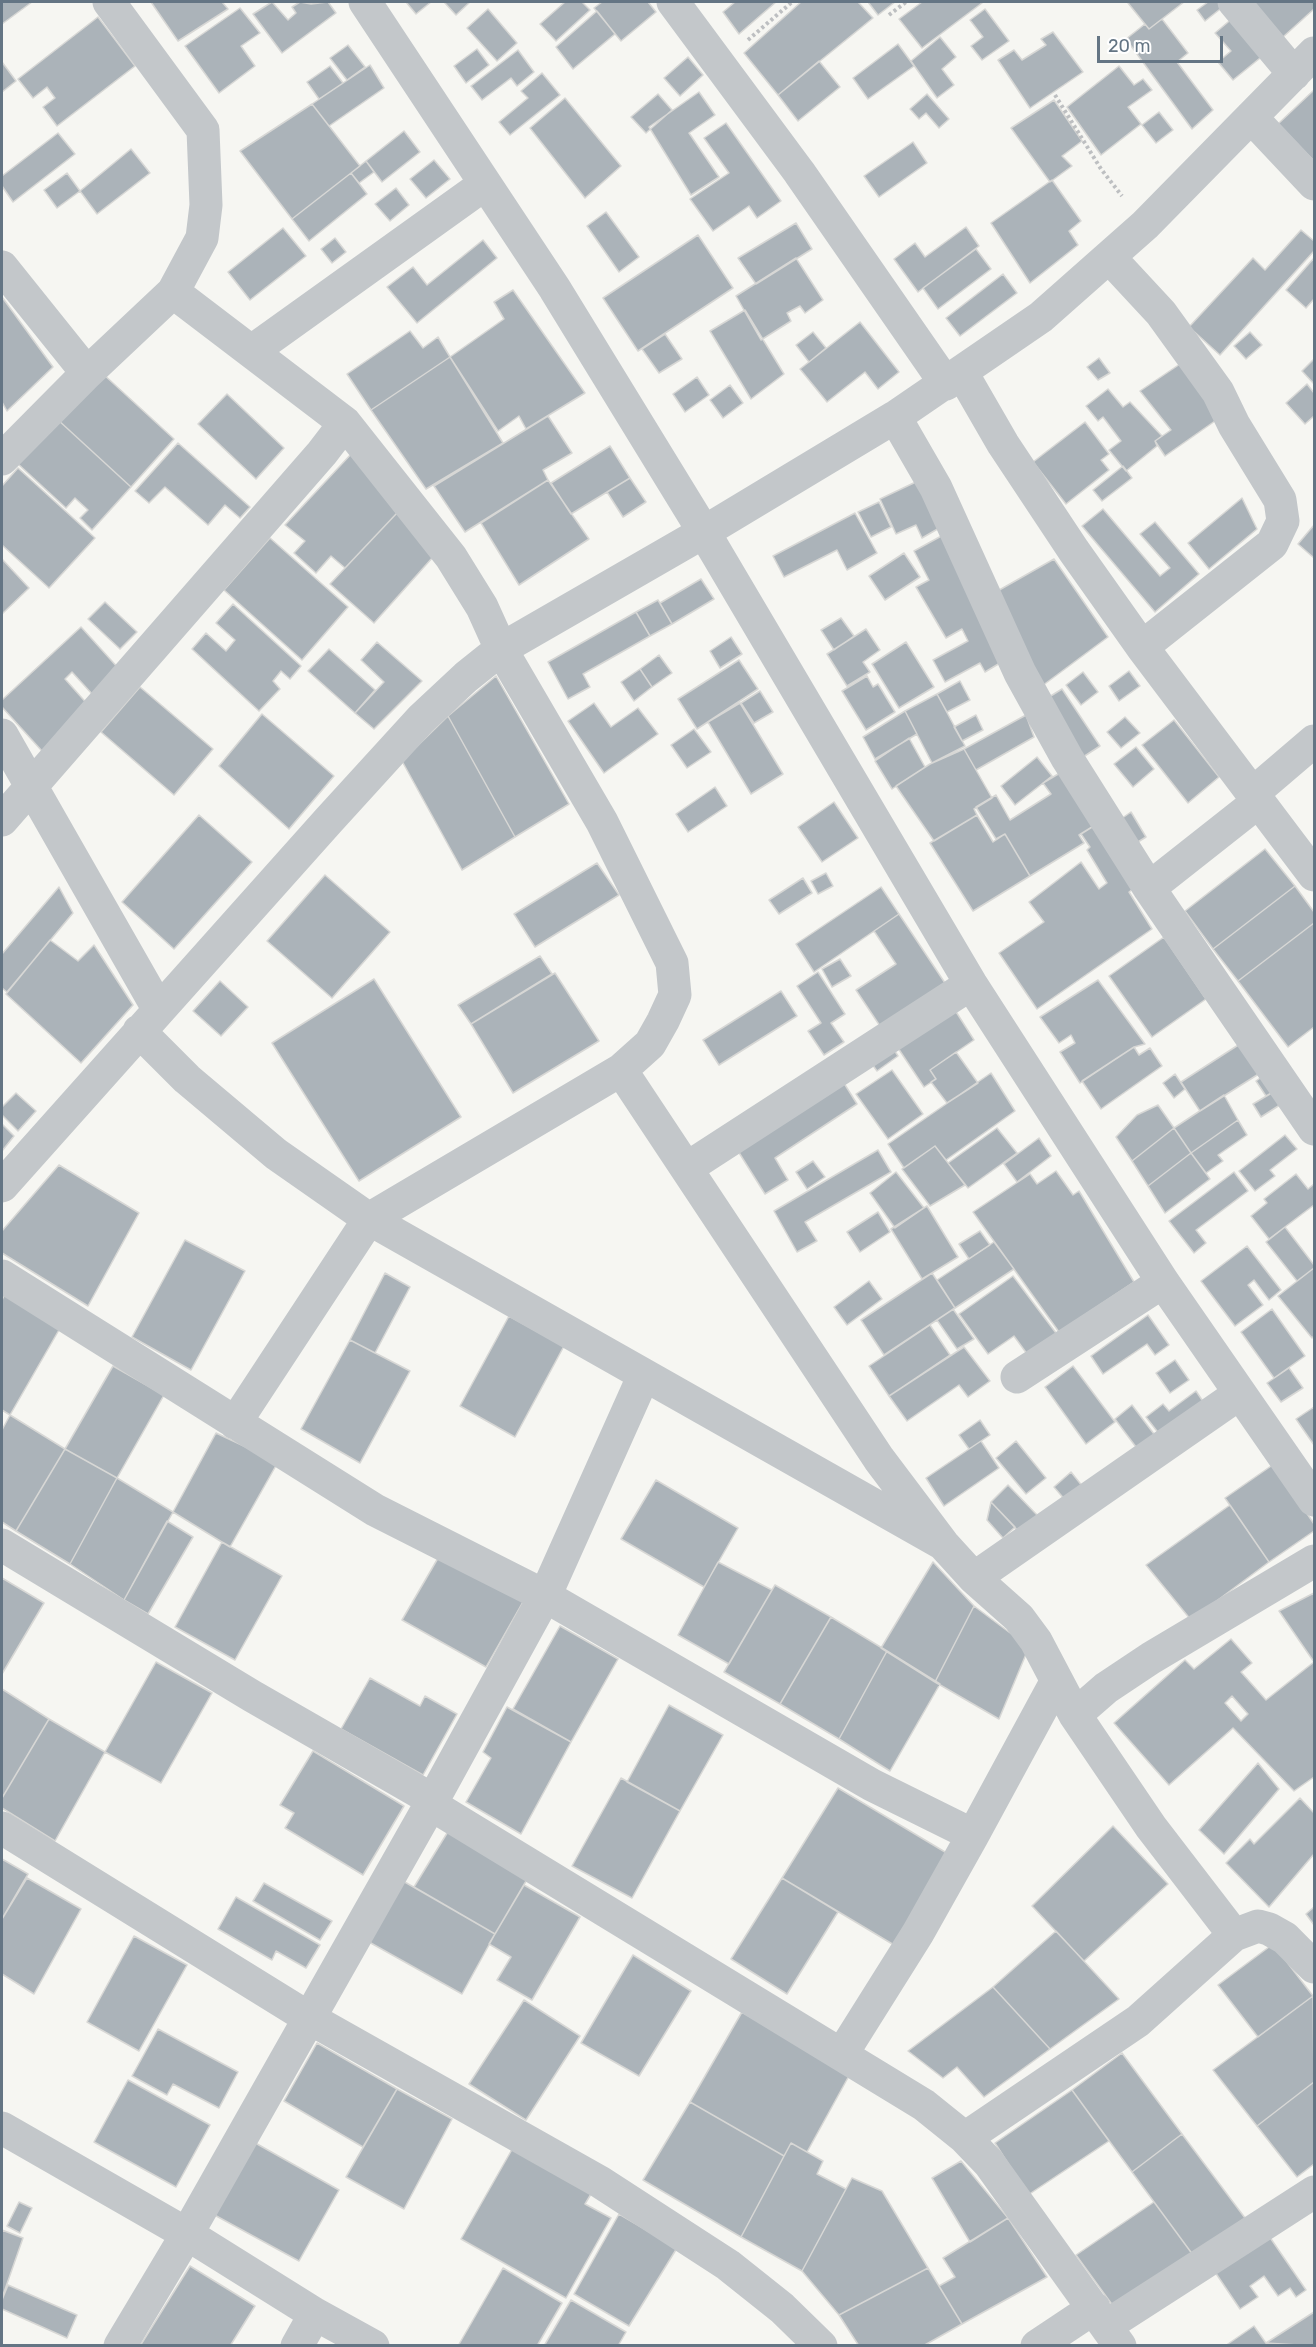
<!DOCTYPE html>
<style>
body{margin:0}
#map{position:relative;width:1316px;height:2347px;overflow:hidden;background:#f6f6f2;font-family:Rubik,sans-serif}
canvas{display:block}
.frame{position:absolute;inset:0;border:3px solid #647584;pointer-events:none}
.scale{position:absolute;left:1097px;top:36px;width:126px;height:27px;box-sizing:border-box;border:3px solid #647584;border-top:0;padding-left:8px;font-size:18px;line-height:21px;white-space:nowrap;color:#647584;-webkit-text-stroke:4px #fff;paint-order:stroke}
</style>
<div id="map">
<canvas width="1316" height="2347"></canvas>
<div class="frame"></div>
<div class="scale">20 m</div>
</div>
<script>
const context = document.querySelector('canvas').getContext('2d');
context.lineJoin = 'round';
function fillPath(path, color) { context.fillStyle = color; context.fill(path, 'evenodd'); }
function trace(path, color, width, dash) { context.strokeStyle = color; context.lineWidth = width; context.lineCap = dash ? 'butt' : 'round'; context.setLineDash(dash || []); context.stroke(path); }
const building = new Path2D(`
 M2,2H32L2,24Z
 M151,2H222L228,9L178,41Z
 M272,2L288,20L296,13L292,7L300,2L311,4L328,2L336,13L282,53L253,14Z
 M406,2H431L416,14Z
 M444,2H470L456,15Z
 M565,2H582L590,10L556,41L540,24Z
 M602,2H648L656,12L621,41L594,8Z
 M735,2H776L739,34L723,12Z
 M801,2H858L873,18L778,95L744,53Z
 M868,2H895L878,15Z
 M922,2H980L982,3L922,48L899,19Z
 M1130,2H1184L1149,29L1128,3Z
 M1208,2H1220L1224,6L1205,21L1197,10Z
 M1251,2H1314V9L1283,37Z
 M240,8L260,33L241,46L255,66L219,93L185,46Z
 M488,9L517,43L497,61L467,28Z
 M985,9L1009,41L982,60L971,46L983,37L970,20Z
 M597,11L615,34L573,69L556,47Z
 M98,17L135,66L57,126L43,107L55,98L47,87L33,98L18,79Z
 M1234,17L1265,54L1233,80L1218,62L1231,51L1215,33Z
 M1162,19L1188,53L1177,62L1213,110L1192,129L1126,39L1145,24L1149,29Z
 M1053,32L1083,72L1030,108L998,60L1014,50L1022,60L1046,45L1041,39Z
 M940,37L956,57L942,69L954,85L937,98L911,61Z
 M898,44L914,66L868,99L853,78Z
 M348,45L365,67L347,80L330,58Z
 M477,49L489,65L466,83L454,66Z
 M518,50L534,72L517,86L511,78L482,100L471,86Z
 M688,57L703,75L680,96L664,78Z
 M819,61L840,87L798,121L778,95Z
 M2,62L16,81L2,92Z
 M370,65L384,88L329,126L312,104Z
 M330,66L343,83L319,99L307,82Z
 M1119,66L1134,85L1143,79L1152,90L1128,107L1141,124L1101,155L1067,107Z
 M542,73L560,95L510,135L499,122L528,98L521,91Z
 M1314,90V161L1278,124Z
 M699,92L715,115L689,133L719,177L691,195L649,127Z
 M658,94L672,110L646,133L631,117Z
 M927,94L949,119L939,128L926,113L919,119L910,109Z
 M565,98L621,166L585,198L530,128Z
 M1054,100L1082,141L1062,156L1072,166L1050,182L1011,128Z
 M312,104L360,166L292,219L240,151Z
 M1159,112L1173,130L1156,143L1142,125Z
 M726,123L781,201L757,218L749,206L713,231L690,199L729,173L704,138Z
 M404,131L420,152L382,182L366,161Z
 M58,133L75,154L13,202L2,186V176Z
 M913,142L927,163L879,197L864,176Z
 M131,149L150,173L97,214L80,191Z
 M434,160L450,179L426,198L410,179Z
 M366,161L374,172L359,183L351,173Z
 M67,173L80,191L57,208L44,190Z
 M351,173L367,194L309,241L292,219Z
 M1052,180L1081,221L1069,231L1078,245L1030,283L991,223Z
 M396,188L409,205L390,221L375,204Z
 M606,212L639,257L619,272L587,226Z
 M796,223L812,249L756,284L738,258Z
 M966,227L979,246L918,292L894,259L915,243L925,257Z
 M283,228L306,256L250,300L228,272Z
 M1301,230L1314,241V251L1220,355L1189,327L1253,258L1265,270Z
 M698,235L733,288L638,351L603,298Z
 M335,238L346,252L332,263L321,249Z
 M483,240L497,258L417,323L387,287L413,267L427,285Z
 M976,249L991,269L938,309L923,288Z
 M796,258L823,300L805,313L800,306L787,313L791,321L761,340L736,296Z
 M1314,258V299L1306,308L1286,290Z
 M1003,274L1017,293L960,336L946,318Z
 M513,290L585,393L526,429L519,416L498,431L450,357L504,319L494,302Z
 M2,297L53,367L7,411L2,402Z
 M745,310L784,374L751,399L710,331Z
 M860,322L899,372L878,389L865,372L827,402L800,369Z
 M410,331L423,348L438,337L450,357L371,410L347,374Z
 M813,332L826,348L809,362L796,345Z
 M1250,332L1262,345L1246,359L1234,346Z
 M665,334L682,359L659,373L642,349Z
 M450,357L503,443L426,489L371,410Z
 M1099,358L1110,373L1098,380L1087,367Z
 M1314,359V384L1302,371Z
 M1180,364L1203,393L1215,421L1165,456L1155,441L1171,430L1140,391Z
 M102,373L174,439L131,487L57,419Z
 M697,377L709,395L685,412L673,394Z
 M1307,384L1314,393V416L1305,424L1286,403Z
 M730,385L743,403L723,418L710,400Z
 M1108,389L1123,407L1130,402L1162,436L1155,441L1157,446L1126,471L1109,450L1121,441L1103,417L1098,421L1086,406Z
 M227,394L284,448L256,479L198,424Z
 M548,416L572,453L543,470L548,480L465,532L434,486Z
 M57,419L131,487L92,530L80,518L88,510L75,498L66,508L17,463Z
 M1085,422L1109,454L1101,460L1109,470L1066,504L1033,462Z
 M178,443L250,507L240,518L225,505L208,525L165,487L149,503L135,491Z
 M610,446L630,478L571,514L551,483Z
 M353,452L397,513L345,568L331,556L316,573L294,553L305,541L285,525Z
 M1123,466L1132,478L1102,501L1093,490Z
 M18,468L95,538L49,588L2,545V486Z
 M630,478L646,502L623,517L607,492Z
 M548,480L589,539L519,585L481,523Z
 M920,480L941,527L922,538L916,525L896,534L880,499Z
 M1242,498L1257,529L1209,569L1188,543Z
 M879,502L891,527L871,537L858,512Z
 M1103,509L1160,576L1170,568L1140,534L1155,522L1199,574L1155,612L1082,526Z
 M397,513L433,557L374,623L330,584Z
 M855,513L877,553L847,570L837,550L784,577L773,556Z
 M1314,525V558L1298,544Z
 M945,534L1005,660L985,672L980,663L945,682L933,660L968,641L962,629L946,638L916,587L929,580L914,551Z
 M270,538L348,607L302,660L224,590Z
 M904,553L920,577L885,600L869,576Z
 M2,559L29,588L2,614Z
 M1054,559L1108,637L1042,686L994,593Z
 M701,579L714,599L672,624L660,603Z
 M658,600L672,624L650,636L636,612Z
 M105,602L137,632L120,649L88,619Z
 M233,604L301,666L290,679L281,671L273,681L280,689L259,711L192,649L206,633L226,651L235,640L216,623Z
 M636,612L650,636L583,674L590,687L568,699L548,662Z
 M841,618L854,636L834,650L821,630Z
 M81,627L120,670L93,695L72,672L65,679L90,707L42,751L2,707V700Z
 M866,629L880,650L863,662L870,672L847,686L827,654Z
 M731,637L742,654L720,668L710,651Z
 M377,642L422,681L374,729L355,713L384,682L361,660Z
 M906,642L934,687L899,708L872,664Z
 M329,649L375,690L355,713L308,671Z
 M659,655L672,673L652,687L640,669Z
 M739,660L758,689L697,729L678,699Z
 M640,669L652,687L634,701L621,682Z
 M1129,671L1140,686L1119,701L1109,686Z
 M1083,672L1098,692L1081,705L1066,685Z
 M496,676L569,804L515,837L448,716Z
 M867,676L873,687L878,684L895,712L866,730L842,691Z
 M960,681L970,700L947,712L937,694Z
 M140,687L213,749L174,795L101,732Z
 M1062,689L1100,746L1080,759L1041,702Z
 M760,691L773,712L754,723L741,703Z
 M937,694L965,746L932,763L905,711Z
 M594,703L611,727L638,708L658,734L604,773L568,721Z
 M740,703L783,774L751,794L708,722Z
 M905,711L917,734L875,759L863,737Z
 M262,714L334,776L289,829L219,766Z
 M976,715L983,730L962,741L954,727Z
 M1026,715L1034,737L976,770L964,749Z
 M448,716L515,837L462,870L402,761Z
 M1125,717L1140,733L1121,748L1107,732Z
 M1174,720L1219,777L1188,803L1142,745Z
 M694,729L711,752L687,768L671,745Z
 M909,738L925,767L892,789L875,761Z
 M1136,747L1154,769L1133,787L1114,764Z
 M964,749L992,798L974,809L977,815L934,841L896,786L930,764Z
 M1037,757L1052,776L1015,805L1001,786Z
 M1065,770L1100,822L1079,835L1084,843L1030,876L1005,834L996,839L976,807L996,795L1010,820L1051,794L1043,783Z
 M715,787L727,806L688,832L676,814Z
 M834,802L858,838L822,862L798,827Z
 M1131,812L1146,837L1133,845L1118,821Z
 M199,815L252,862L174,949L122,902Z
 M977,815L993,842L1005,834L1030,876L973,911L930,843Z
 M1100,822L1138,885L1129,892L1152,929L1037,1009L999,953L1044,922L1029,902L1081,862L1099,889L1107,883L1087,850L1090,847L1081,834Z
 M1265,849L1295,886L1213,949L1185,911Z
 M597,863L619,895L535,947L514,914Z
 M826,873L833,886L818,894L811,881Z
 M325,875L390,932L332,998L267,941Z
 M803,878L812,893L779,914L769,900Z
 M1295,886L1314,912V923L1238,981L1213,949Z
 M59,887L73,913L7,992L2,988V954Z
 M881,887L899,914L814,972L796,944Z
 M899,914L945,983L880,1026L856,990L896,964L874,931Z
 M1314,923V1027L1288,1047L1238,981Z
 M1164,937L1206,999L1152,1037L1109,976Z
 M50,940L78,961L94,945L133,1005L81,1063L6,994Z
 M540,956L552,974L471,1024L458,1005Z
 M840,959L851,976L832,987L822,969Z
 M818,972L845,1014L831,1023L844,1042L824,1055L808,1031L821,1023L797,986Z
 M555,973L599,1041L513,1093L471,1024Z
 M374,979L461,1117L359,1181L272,1043Z
 M1098,980L1145,1044L1134,1047L1080,1083L1060,1052L1075,1043L1071,1035L1059,1043L1040,1017Z
 M220,981L248,1007L221,1036L193,1011Z
 M781,991L797,1016L719,1065L703,1040Z
 M953,1007L974,1040L930,1070L936,1079L924,1087L896,1045Z
 M1246,1040L1265,1070L1200,1111L1181,1082Z
 M889,1042L898,1056L877,1071L867,1057Z
 M1134,1047L1139,1055L1150,1048L1162,1066L1101,1109L1082,1081Z
 M956,1052L978,1083L947,1103L931,1082L936,1079L930,1070Z
 M892,1070L923,1114L888,1139L856,1094Z
 M991,1073L1015,1111L946,1160L935,1146L904,1168L888,1144Z
 M1267,1073L1275,1091L1266,1096L1256,1081Z
 M1175,1074L1185,1089L1174,1098L1163,1083Z
 M842,1080L857,1104L775,1158L788,1180L765,1194L738,1151Z
 M1275,1091L1283,1103L1261,1117L1253,1104Z
 M16,1093L36,1111L18,1131L2,1115V1107Z
 M1224,1095L1238,1120L1191,1153L1174,1128Z
 M1158,1105L1174,1128L1132,1161L1116,1137L1137,1115Z
 M1238,1120L1247,1135L1218,1155L1223,1161L1206,1173L1191,1153Z
 M2,1124L14,1136L2,1151Z
 M997,1128L1017,1153L968,1188L948,1163Z
 M1174,1128L1191,1153L1148,1186L1132,1161Z
 M1285,1135L1297,1149L1270,1170L1275,1176L1255,1191L1239,1171Z
 M1039,1138L1051,1156L1017,1182L1004,1164Z
 M935,1146L965,1185L930,1206L902,1169Z
 M878,1150L891,1172L805,1222L817,1241L797,1252L774,1211Z
 M1191,1153L1210,1179L1165,1213L1148,1186Z
 M813,1161L825,1177L807,1189L796,1172Z
 M59,1165L139,1213L88,1306L2,1253V1231Z
 M1056,1171L1073,1195L1079,1191L1134,1282L1059,1332L973,1212L1030,1174L1037,1184Z
 M896,1172L924,1208L895,1228L870,1193Z
 M1234,1172L1248,1191L1196,1230L1206,1243L1194,1253L1169,1221Z
 M1296,1174L1308,1189L1314,1184V1205L1269,1239L1251,1216L1267,1203L1264,1199Z
 M927,1206L958,1257L922,1279L891,1229Z
 M878,1212L890,1232L860,1252L847,1232Z
 M1285,1227L1314,1265V1268L1297,1281L1266,1242Z
 M980,1231L990,1245L969,1259L959,1244Z
 M185,1240L245,1271L191,1370L132,1337Z
 M994,1242L1014,1269L955,1308L937,1280Z
 M1247,1246L1281,1290L1269,1300L1254,1280L1248,1285L1263,1305L1235,1326L1201,1281Z
 M1314,1268V1336L1312,1338L1278,1296Z
 M385,1273L410,1287L375,1353L350,1340Z
 M932,1273L955,1308L884,1355L861,1320Z
 M1013,1276L1059,1337L1030,1358L1014,1336L988,1354L959,1314Z
 M869,1281L882,1299L847,1325L834,1307Z
 M6,1292L63,1323L10,1415L2,1410V1300Z
 M953,1309L974,1339L957,1349L937,1320Z
 M1272,1309L1305,1356L1274,1378L1241,1332Z
 M1148,1315L1169,1345L1155,1355L1147,1344L1103,1374L1091,1356Z
 M509,1316L564,1346L515,1437L460,1406Z
 M930,1325L950,1355L889,1396L869,1366Z
 M350,1340L410,1371L360,1463L301,1429Z
 M964,1347L990,1381L968,1397L959,1385L907,1421L889,1396Z
 M1175,1360L1189,1380L1170,1393L1156,1373Z
 M113,1366L164,1395L117,1478L65,1449Z
 M1073,1366L1115,1422L1086,1444L1045,1387Z
 M1289,1368L1303,1388L1281,1402L1267,1383Z
 M1196,1391L1204,1403L1160,1435L1146,1417L1163,1404L1169,1411Z
 M1132,1405L1157,1438L1139,1451L1115,1419Z
 M1314,1407V1445L1296,1419Z
 M10,1415L65,1449L16,1531L2,1522V1430Z
 M980,1420L990,1435L969,1449L959,1435Z
 M216,1433L278,1462L230,1547L173,1512Z
 M981,1441L999,1468L944,1506L926,1478Z
 M1016,1441L1046,1478L1026,1494L996,1458Z
 M65,1449L117,1478L70,1564L16,1531Z
 M1274,1464L1314,1524V1531L1269,1562L1225,1498Z
 M1071,1472L1083,1487L1066,1501L1054,1487Z
 M117,1478L173,1512L124,1600L70,1564Z
 M656,1480L738,1528L704,1587L621,1539Z
 M1008,1485L1039,1517L1021,1534L991,1502Z
 M991,1502L1015,1527L1003,1538L987,1520Z
 M1230,1505L1269,1562L1191,1620L1146,1565Z
 M167,1521L193,1537L148,1614L124,1600Z
 M222,1542L282,1576L235,1660L175,1627Z
 M441,1553L524,1600L486,1667L402,1620Z
 M718,1562L772,1590L729,1664L678,1635Z
 M933,1562L974,1606L935,1682L881,1648Z
 M2,1578L44,1603L2,1674Z
 M775,1585L831,1617L780,1704L724,1672Z
 M1314,1593V1662L1279,1611Z
 M974,1606L1029,1647L999,1719L935,1682Z
 M831,1617L887,1651L839,1739L780,1704Z
 M560,1626L618,1659L571,1742L513,1709Z
 M1231,1639L1252,1663L1241,1672L1266,1700L1314,1662V1777L1294,1791L1233,1728L1169,1785L1114,1723L1185,1660L1194,1669ZM1232,1696L1248,1714L1241,1721L1225,1703Z
 M887,1651L940,1684L890,1771L839,1739Z
 M156,1662L212,1693L161,1783L105,1752Z
 M370,1678L420,1706L425,1696L457,1714L423,1775L341,1729Z
 M2,1689L49,1719L2,1798Z
 M669,1705L723,1735L680,1811L627,1782Z
 M507,1707L571,1742L521,1834L466,1802L491,1758L483,1752Z
 M49,1719L105,1752L55,1841L2,1808V1798Z
 M313,1751L404,1806L363,1875L285,1828L294,1813L280,1805Z
 M1258,1763L1279,1789L1224,1854L1199,1830Z
 M621,1778L680,1811L632,1898L572,1866Z
 M838,1788L950,1855L894,1945L782,1878Z
 M1300,1798L1314,1813V1854L1269,1907L1226,1863L1250,1839L1254,1844Z
 M1113,1826L1168,1884L1084,1961L1032,1906Z
 M449,1830L529,1876L495,1934L414,1887Z
 M2,1859L28,1874L2,1919Z
 M27,1878L81,1909L34,1994L2,1974V1919Z
 M782,1878L838,1912L787,1994L731,1959Z
 M403,1881L495,1934L462,1994L369,1942Z
 M264,1883L332,1921L320,1940L253,1901Z
 M524,1885L580,1917L532,2000L497,1980L511,1957L489,1944Z
 M236,1897L320,1945L306,1968L276,1951L272,1960L218,1929Z
 M1314,1907V1925L1306,1914Z
 M1056,1931L1119,1999L1050,2049L993,1987Z
 M134,1936L187,1965L139,2051L87,2022Z
 M1273,1944L1313,1996L1258,2037L1218,1985Z
 M633,1955L691,1991L639,2076L581,2043Z
 M993,1987L1050,2049L984,2097L957,2067L943,2078L908,2051Z
 M1313,1996L1314,2082L1257,2126L1213,2070Z
 M524,2000L580,2036L526,2120L469,2084Z
 M742,2012L850,2074L807,2152L791,2143L784,2156L690,2102Z
 M158,2029L238,2072L219,2108L173,2084L167,2095L132,2076Z
 M317,2043L397,2089L363,2147L284,2101Z
 M1122,2053L1182,2134L1132,2172L1072,2090Z
 M128,2080L210,2125L176,2187L94,2142Z
 M1314,2082V2164L1297,2177L1257,2126Z
 M397,2089L452,2119L404,2209L346,2177Z
 M1072,2090L1109,2141L1028,2195L995,2143Z
 M690,2102L784,2156L741,2237L643,2180Z
 M1182,2134L1245,2218L1193,2255L1132,2172Z
 M250,2140L339,2190L299,2261L209,2212Z
 M791,2143L823,2161L817,2174L846,2189L802,2271L741,2237Z
 M514,2146L591,2194L585,2204L611,2218L566,2298L461,2239Z
 M961,2161L1008,2218L970,2242L932,2178Z
 M852,2178L882,2191L928,2268L839,2315L802,2271Z
 M19,2202L32,2208L20,2233L7,2226Z
 M1154,2202L1193,2255L1116,2310L1076,2255Z
 M619,2214L677,2248L629,2326L574,2294Z
 M1008,2218L1047,2277L962,2324L939,2286L955,2277L943,2258Z
 M2,2230L23,2238L2,2298Z
 M1269,2236L1306,2290L1296,2297L1290,2288L1278,2296L1264,2276L1250,2286L1258,2297L1240,2309L1215,2272Z
 M190,2266L255,2306L230,2346H140Z
 M503,2268L562,2303L537,2346H458Z
 M928,2268L962,2324L923,2346H859L839,2315Z
 M8,2285L77,2315L67,2338L2,2309V2300Z
 M571,2300L626,2332L618,2346H544Z
 M1314,2312V2346L1266,2343Z
 M1254,2326L1268,2346H1225Z`);
fillPath(building, '#abb3b9');
trace(building, '#d7d7d5', 1.5);
trace(new Path2D(`
 M889,15L906,2
 M748,40L792,2
 M1055,95L1101,169L1122,196`), '#bdbfc1', 4, [3, 3]);
trace(new Path2D(`
 M365,2L555,289L704,532L971,984L1163,1282L1314,1500
 M673,2L799,172L946,384
 M1234,2L1294,74
 M1251,117L1314,184
 M1109,257L1161,313L1218,392L1234,425L1280,500L1283,521L1272,544L1142,647
 M2,267L87,373
 M173,292L345,423L451,557L482,607L501,649L602,822L672,963L675,995L663,1021L650,1044L621,1070L369,1219L235,1423
 M252,351L485,184
 M962,373L1003,444L1074,551L1142,647L1314,875
 M895,417L936,488L1020,673L1067,758L1149,888L1314,1129
 M2,459L87,373L173,292L202,238L206,205L203,130L109,2
 M2,735L159,1010
 M1252,794L1314,741
 M2,820L322,453L345,423
 M1149,888L1258,802
 M139,1031L187,1079L276,1154L369,1219L943,1544
 M621,1070L879,1459L943,1544L974,1578L1239,1394
 M687,1168L971,984
 M2,1186L328,821L421,719L466,677L501,649L704,532L895,417L1041,317L1145,225L1314,53
 M2,1276L375,1510L545,1596L872,1785L973,1835L1056,1682
 M1017,1377L1163,1282
 M2,1545L252,1696L433,1800
 M974,1578L1019,1618L1036,1641L1075,1715L1151,1827L1234,1935
 M1075,1715L1106,1688L1151,1658L1314,1561
 M430,1804L924,2105L965,2138L1138,2021L1234,1935L1258,1926L1269,1929L1285,1938L1314,1967
 M2,1828L309,2018L600,2182L728,2265L782,2308L821,2346
 M842,2054L918,1933L973,1835
 M2,2128L187,2234L315,2314L373,2346
 M965,2138L989,2163L1120,2346
 M1106,2326L1314,2192
 M120,2346L187,2234L433,1800L545,1596L644,1375
 M297,2346L315,2314
 M1037,2346L1094,2308`), '#c3c7ca', 33);
</script>
